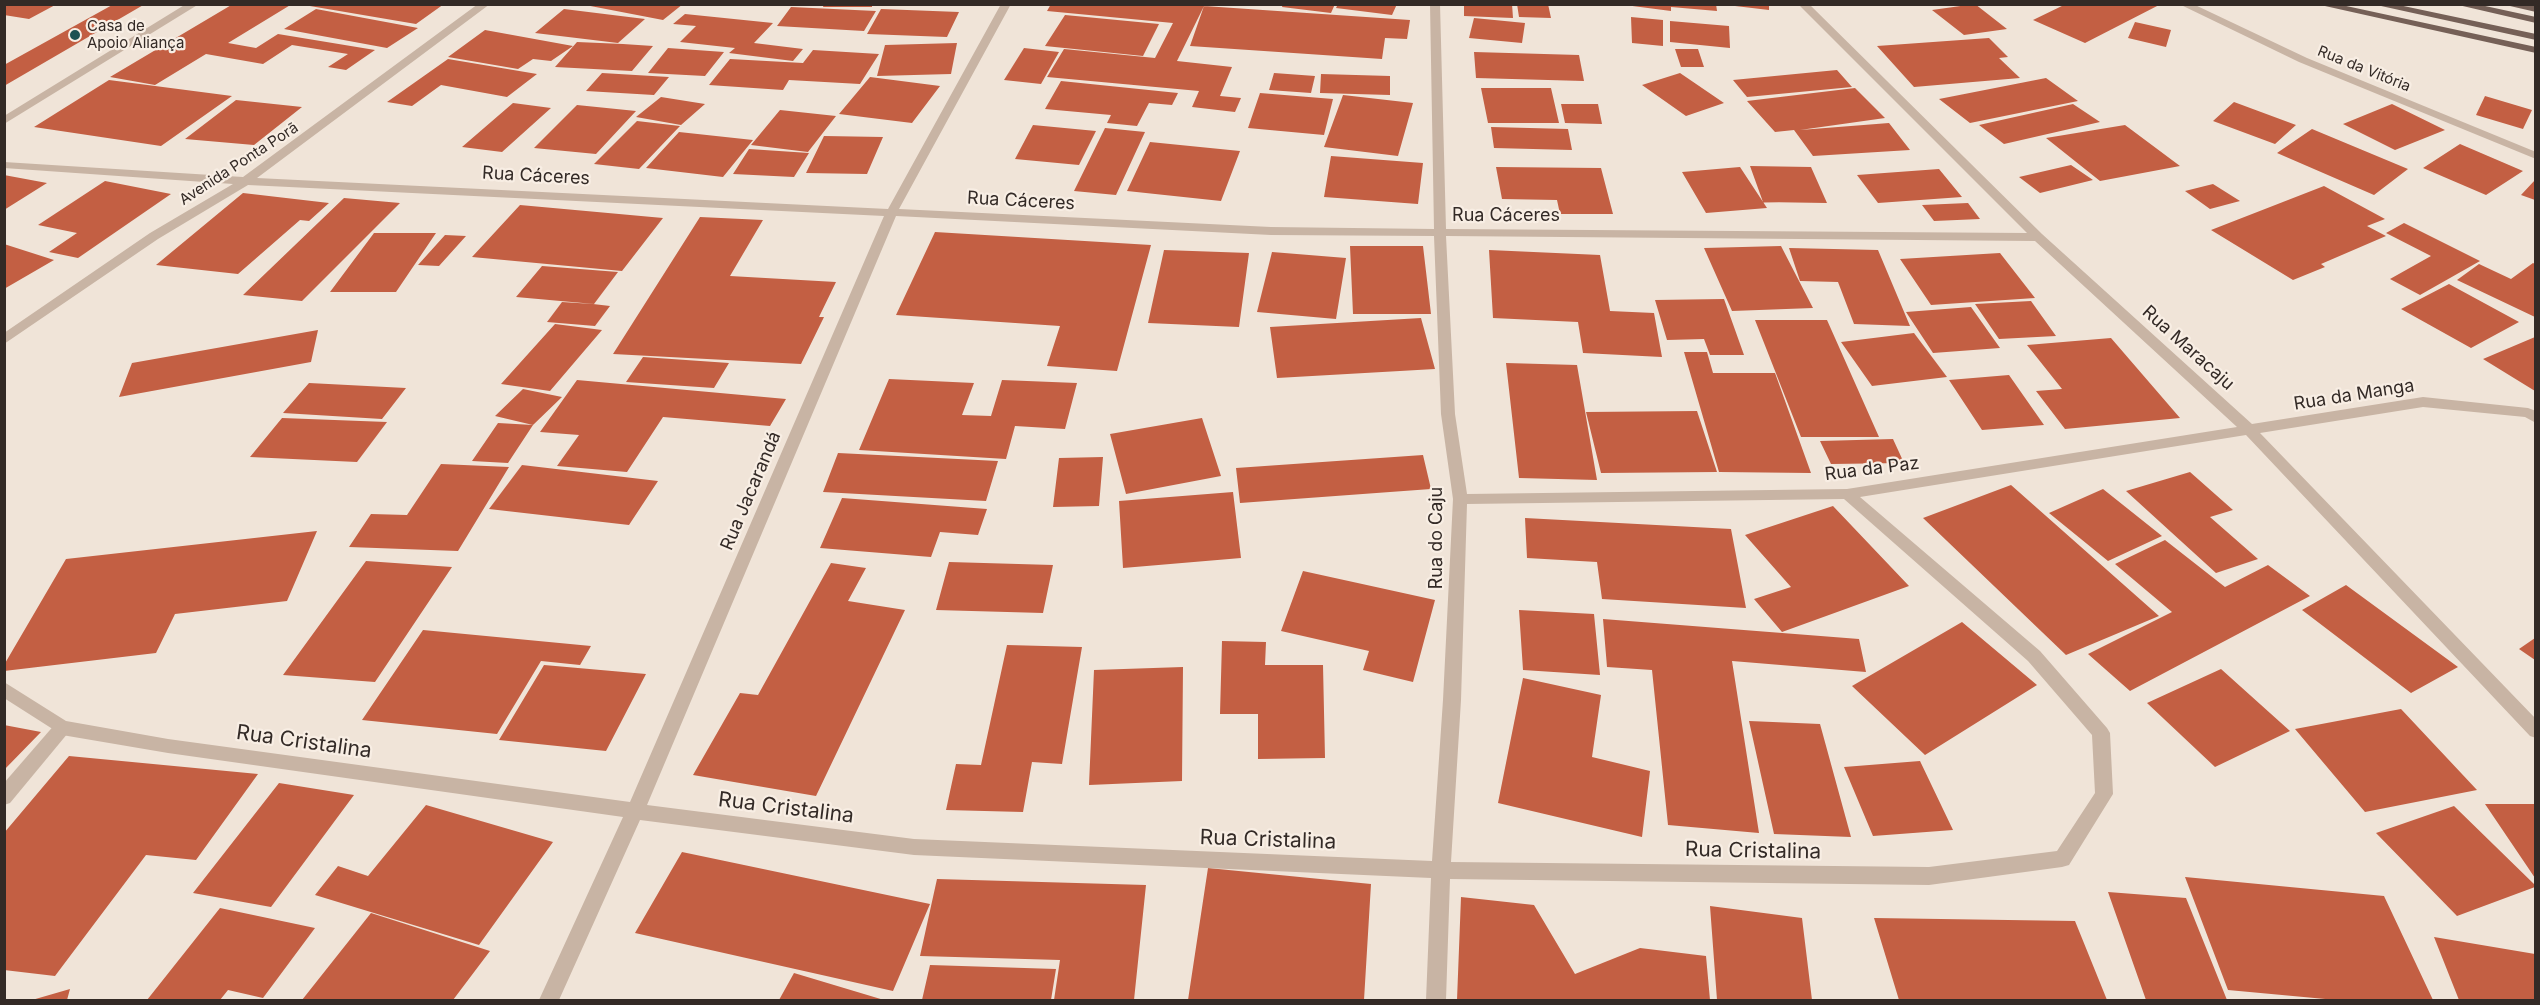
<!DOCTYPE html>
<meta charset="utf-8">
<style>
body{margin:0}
#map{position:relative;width:2540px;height:1005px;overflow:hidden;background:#f0e4d8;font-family:Inter,sans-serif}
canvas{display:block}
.frame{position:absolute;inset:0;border:6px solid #332a26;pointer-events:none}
</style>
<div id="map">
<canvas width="2540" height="1005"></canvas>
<div class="frame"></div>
</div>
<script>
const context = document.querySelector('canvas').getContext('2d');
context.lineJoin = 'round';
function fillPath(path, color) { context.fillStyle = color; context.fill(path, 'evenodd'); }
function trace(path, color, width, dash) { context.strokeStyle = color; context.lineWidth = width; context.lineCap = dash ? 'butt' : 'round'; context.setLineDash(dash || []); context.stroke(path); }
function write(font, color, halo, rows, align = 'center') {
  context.font = font + ' Inter,sans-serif'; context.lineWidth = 4.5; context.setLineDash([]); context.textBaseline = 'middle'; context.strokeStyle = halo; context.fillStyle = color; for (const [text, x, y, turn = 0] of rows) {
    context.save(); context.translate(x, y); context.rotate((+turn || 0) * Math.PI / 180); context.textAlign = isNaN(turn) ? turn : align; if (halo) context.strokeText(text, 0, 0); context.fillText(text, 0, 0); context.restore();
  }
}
fillPath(new Path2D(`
 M4,4H57L29,19L4,15Z
 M114,4H145L4,86V65Z
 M233,4H292L228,43L256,48L278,34L375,50L346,70L328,67L348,54L292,45L263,64L206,54L155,85L110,77Z
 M298,4H444L416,24Z
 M580,4H683L663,20Z
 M824,4H872V7H823Z
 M1051,4H1205L1177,61L1232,67L1220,96L1241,98L1235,112L1192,107L1199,91L1047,77L1064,49L1155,58L1173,23L1047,11Z
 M1283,4H1335L1331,13L1282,7Z
 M1338,4H1397L1392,15L1336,8Z
 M1464,4H1512L1513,18L1464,16Z
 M1517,4H1548L1551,18L1519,17Z
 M1617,4H1716L1717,11L1671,7V11Z
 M1735,4H1769V10L1735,6Z
 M1975,4L2007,29L1964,35L1932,10Z
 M2066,4H2161L2085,43L2033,20Z
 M1204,6L1410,20L1407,39L1385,38L1382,59L1190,46Z
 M791,7L876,11L864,31L777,26Z
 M316,9L418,28L387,48L284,29Z
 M564,9L645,19L618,43L535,33Z
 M881,9L959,12L947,37L867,34Z
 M685,14L773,23L754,43L803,49L793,61L729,53L735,48L680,42L696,26L673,24Z
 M1065,15L1159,24L1143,56L1045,46Z
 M1631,17L1663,20V46L1632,43Z
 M1474,18L1525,23L1522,43L1469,38Z
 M1670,21L1729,26L1730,48L1670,42Z
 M2135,22L2171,30L2166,47L2128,38Z
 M485,30L573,46L551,61L533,59L518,69L448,57Z
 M1989,38L2008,57L1999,58L2020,78L1914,87L1877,46Z
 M577,42L623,44L653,46L632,71L555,67Z
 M957,43L951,74L877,76L885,45Z
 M668,48L724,52L705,76L648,73Z
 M1024,48L1059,52L1041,84L1004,80Z
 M1675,49H1698L1704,67H1681Z
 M813,50L879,54L860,84L789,80L783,90L709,85L730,59L803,63Z
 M1474,52L1579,55L1584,81L1476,78Z
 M448,59L537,74L507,97L441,85L412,106L387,102Z
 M1837,70L1852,87L1747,97L1733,80Z
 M602,73L669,77L654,95L586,91Z
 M1274,73L1315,76L1311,93L1269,90Z
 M1680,73L1724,103L1686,116L1642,85Z
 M1321,74L1390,76V95L1320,93Z
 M870,77L940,86L912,123L839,114Z
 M2046,78L2078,101L1970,123L1939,99Z
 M109,80L232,96L161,146L34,127Z
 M1061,81L1178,93L1172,105L1149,103L1137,126L1107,123L1111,115L1045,109Z
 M1481,88H1551L1559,123H1488Z
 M1855,88L1885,118L1800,130L1889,123L1910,150L1813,156L1794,130L1775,132L1747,101Z
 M1260,93L1333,99L1324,135L1248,128Z
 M1343,95L1413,103L1398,156L1324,147Z
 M2485,96L2532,110L2523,129L2476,115Z
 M661,97L705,104L681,125L636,117Z
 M236,100L302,107L254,145L185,139Z
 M2234,102L2296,125L2275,144L2213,121Z
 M513,103L551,108L502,152L462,147Z
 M1561,104H1598L1602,124L1565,123Z
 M2073,104L2100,122L2004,144L1979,125Z
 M2392,104L2445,130L2395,150L2343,124Z
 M577,105L636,111L596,154L534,148Z
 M780,110L836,116L808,152L751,145Z
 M637,121L680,126L639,169L594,164Z
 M1033,125L1096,131L1079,165L1015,159Z
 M2125,125L2180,166L2100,181L2046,138Z
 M1491,127L1568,129L1572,150L1494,148Z
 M1105,128L1145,132L1116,195L1074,191Z
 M2312,129L2408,169L2374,195L2277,153Z
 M679,132L753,140L723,177L646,168Z
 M824,136L883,137L867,174L806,173Z
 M1150,142L1240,151L1221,201L1127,191Z
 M2460,144L2523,171L2486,195L2423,168Z
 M749,149L809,153L794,177L733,174Z
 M1331,156L1423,163L1418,204L1324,197Z
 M2071,165L2093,180L2040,193L2019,177Z
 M1750,166L1811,167L1827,203L1763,202Z
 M1496,167L1601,168L1613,214H1560L1557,200L1502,199Z
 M1740,167L1767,208L1706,213L1682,172Z
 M1939,169L1962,197L1878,203L1857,175Z
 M4,175L47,183L4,210Z
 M2535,180V200L2521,195Z
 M105,181L171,194L78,258L49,252L77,233L38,225Z
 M2213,184L2240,201L2210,209L2185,191Z
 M2324,186L2385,219L2367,226L2386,236L2321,264L2325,267L2293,280L2211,230Z
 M243,193L329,203L309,221L300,220L238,274L156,265Z
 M344,198L400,203L302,301L243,295Z
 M1968,203L1980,219L1934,221L1922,205Z
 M520,205L663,218L622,271L472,257Z
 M700,217L763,220L730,276L836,282L819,317H824L801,364L613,354Z
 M2404,223L2480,261L2420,295L2390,279L2431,256L2386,233Z
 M935,232L1151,245L1117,371L1047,366L1060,326L896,315Z
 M374,233H436L396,292H330Z
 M445,235L466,236L439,266L418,265Z
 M4,244L54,260L4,289Z
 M1350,246H1423L1431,314H1353Z
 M1781,246L1813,308L1732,311L1704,248Z
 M1789,248L1878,250L1910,326L1854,324L1838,282L1800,281Z
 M1164,250L1249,253L1239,327L1148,323Z
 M1489,250L1600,255L1610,311L1654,313L1662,357L1583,353L1578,322L1493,318Z
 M1272,252L1346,258L1336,319L1257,312Z
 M2000,253L2035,298L1931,305L1900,259Z
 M2533,263L2535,264V317L2457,280L2479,264L2511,279Z
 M542,266L618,272L594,304L516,297Z
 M2449,284L2519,322L2471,348L2401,309Z
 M1724,299L1744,355H1710L1704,339L1667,340L1655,300Z
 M2031,301L2056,336L1999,339L1975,304Z
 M562,302L593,304L610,306L595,326L547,322Z
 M1971,307L2000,348L1933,353L1906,312Z
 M1421,318L1435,369L1277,378L1270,327Z
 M1755,320H1827L1879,437H1801Z
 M555,324L602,330L550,391L501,384Z
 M318,330L311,362L119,397L132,363Z
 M1914,333L1947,377L1872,386L1841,342Z
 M2535,337V391L2483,359Z
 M2111,338L2180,418L2065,429L2036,391L2062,389L2027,345Z
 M1684,352H1707L1713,373H1775L1811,473L1719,472Z
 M643,357L729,363L714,388L626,382Z
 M1506,363L1577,365L1597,480L1519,478Z
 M2009,375L2044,425L1982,430L1949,380Z
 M889,379L974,383L962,415L991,416L1002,380L1077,383L1065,429L1015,426L1006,459L859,450Z
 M577,380L786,399L770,426L663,417L627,472L557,466L579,435L540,432Z
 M309,383L406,388L382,419L283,413Z
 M523,389L562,397L533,425L508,463L472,461L498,423L533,425L495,416Z
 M1697,411L1717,472L1601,473L1586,412Z
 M282,418L387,422L357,462L250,457Z
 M1202,418L1221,476L1126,494L1110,434Z
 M1893,439L1904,463L1831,464L1820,441Z
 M838,453L998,461L986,501L823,492Z
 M1423,455L1431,489L1240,503L1236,468Z
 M1103,457L1099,506L1053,507L1059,458Z
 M441,464L509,467L458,551L349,547L371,514L407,515Z
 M522,465L658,481L629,525L489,509Z
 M2190,472L2233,510L2210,517L2258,559L2216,573L2126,491Z
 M2011,485L2159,616L2066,655L1923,518Z
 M2103,489L2162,536L2108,561L2049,513Z
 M1233,492L1241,558L1123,568L1119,501Z
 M842,498L987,509L978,535L940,532L931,557L820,548Z
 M1833,506L1909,586L1782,632L1754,599L1791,587L1745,535Z
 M1525,518L1731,529L1746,608L1602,599L1597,562L1527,558Z
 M317,531L287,601L175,614L156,653L4,671V665L66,559Z
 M2165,540L2225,587L2268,565L2310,596L2130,691L2088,654L2172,612L2115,564Z
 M366,561L452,567L375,682L283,675Z
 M949,562L1053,565L1043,613L936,610Z
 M831,563L866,568L848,601L905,610L816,796L693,775L740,693L758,695Z
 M1303,571L1435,600L1413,682L1363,670L1369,651L1281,631Z
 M2346,585L2458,667L2411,693L2302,610Z
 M1519,610L1594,614L1600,675L1523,670Z
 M1603,619L1859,639L1866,672L1732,661L1759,833L1668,825L1652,670L1607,667Z
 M1962,622L2037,685L1925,755L1852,686Z
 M423,630L591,646L580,665L541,661L497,734L362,720Z
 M2535,638V660L2519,649Z
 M1222,641L1266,642L1265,665H1323L1325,758L1258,759V714H1220Z
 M1007,645L1082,647L1062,764L1032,762L1023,812L946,810L956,764L981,765Z
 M544,665L646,674L606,751L499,740Z
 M1183,667L1182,781L1089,785L1094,670Z
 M2221,669L2290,731L2215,767L2147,703Z
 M1523,678L1601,695L1592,757L1650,771L1642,837L1498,803Z
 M2401,709L2477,790L2365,812L2295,729Z
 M1749,721L1820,724L1851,837L1774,834Z
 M4,725L41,732L4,770Z
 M69,756L258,774L196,860L146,855L55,976L4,970V833Z
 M1920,761L1953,830L1873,836L1844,767Z
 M279,783L354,795L271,907L193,893Z
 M2485,804H2535V878Z
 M426,805L553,842L479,945L315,895L338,866L368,876Z
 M2454,806L2535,885V887L2457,916L2376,833Z
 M682,852L930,904L893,991L635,933Z
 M1208,868L1371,884L1364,1000H1188Z
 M2185,877L2384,896L2433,1000H2336L2228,990Z
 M937,879L1146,885L1134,1000H1054L1060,960L920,956Z
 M2108,892L2186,898L2227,1000H2146Z
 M1461,897L1534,905L1575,974L1640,948L1706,956L1710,1000H1457Z
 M1710,906L1802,918L1812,1000H1717Z
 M220,908L315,928L263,998L228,990L220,1000H147Z
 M371,913L490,951L453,1000H302Z
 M1874,918L2075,921L2107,1000H1899Z
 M2434,937L2535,954V1000H2459Z
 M930,965L1056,969L1051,1000H922Z
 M794,973L884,1000H779Z
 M70,989L67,1000H32Z`), '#c35f43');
fillPath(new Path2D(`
 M62,721L68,723L71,728L68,733L10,803L4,805V783L56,723Z`), '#c8b4a4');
fillPath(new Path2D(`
 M478,4H490L257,178L888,209L1001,4H1011L899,209L1271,227L1434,229L1430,4H1440L1446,229L2027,233L1798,4H1809L2042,234L2252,424L2423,397L2528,408L2536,411V423L2525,417L2423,407L2260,433L2536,719V738L2530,736L2246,435L1860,497L2040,651L2107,728L2110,733L2113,794L2069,865L2062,867L1929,885L1450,879L1446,1000H1426L1431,878L914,855L640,820L559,1000H539L623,817L168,753L62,735L4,698V682L66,721L168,739L630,802L884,216L248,185L158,239L4,344V333L150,233L233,184L4,168V162L243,177ZM896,216L1271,235L1434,236L1441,414L1453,499L1443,700L1432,861L914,839L647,805ZM1446,236L2035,241L2237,427L1847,489L1467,494L1455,414ZM1844,499L2028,661L2092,735L2095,793L2057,851L1929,867L1451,862L1461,700L1467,504Z
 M2179,4H2193L2307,58L2536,152V159L2299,62Z`), '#c8b4a4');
fillPath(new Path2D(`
 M186,4H199L4,124V116Z`), '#c8b4a4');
fillPath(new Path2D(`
 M2316,4H2337L2536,47V53Z
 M2372,4H2394L2536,34V40Z
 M2454,4H2476L2536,17V23Z
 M2508,4L2536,6V12L2510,6Z`), '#756057');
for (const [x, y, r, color] of [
 [75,35,6,"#1c5153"]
]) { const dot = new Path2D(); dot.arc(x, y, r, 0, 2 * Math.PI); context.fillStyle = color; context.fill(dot); trace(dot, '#f8eee4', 2); }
write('15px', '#332a26', '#f8eee4', [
 ["Casa de",87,26],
 ["Apoio Aliança",87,43]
], 'left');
write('15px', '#332a26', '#f8eee4', [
 ["Rua da Vitória",2364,69,22],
 ["Avenida Ponta Porã",239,164,-33]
]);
write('18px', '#332a26', '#f8eee4', [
 ["Rua Cáceres",536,176,3],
 ["Rua Cáceres",1021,201,3],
 ["Rua Cáceres",1506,216],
 ["Rua Maracaju",2188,348,42],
 ["Rua da Manga",2354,395,-9],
 ["Rua da Paz",1872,469,-7],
 ["Rua Jacarandá",751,491,-67],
 ["Rua do Caju",1437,538,-90]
]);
write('21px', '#332a26', '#f8eee4', [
 ["Rua Cristalina",304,742,8],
 ["Rua Cristalina",786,808,7],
 ["Rua Cristalina",1268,840,2],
 ["Rua Cristalina",1753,851,1]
]);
</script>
